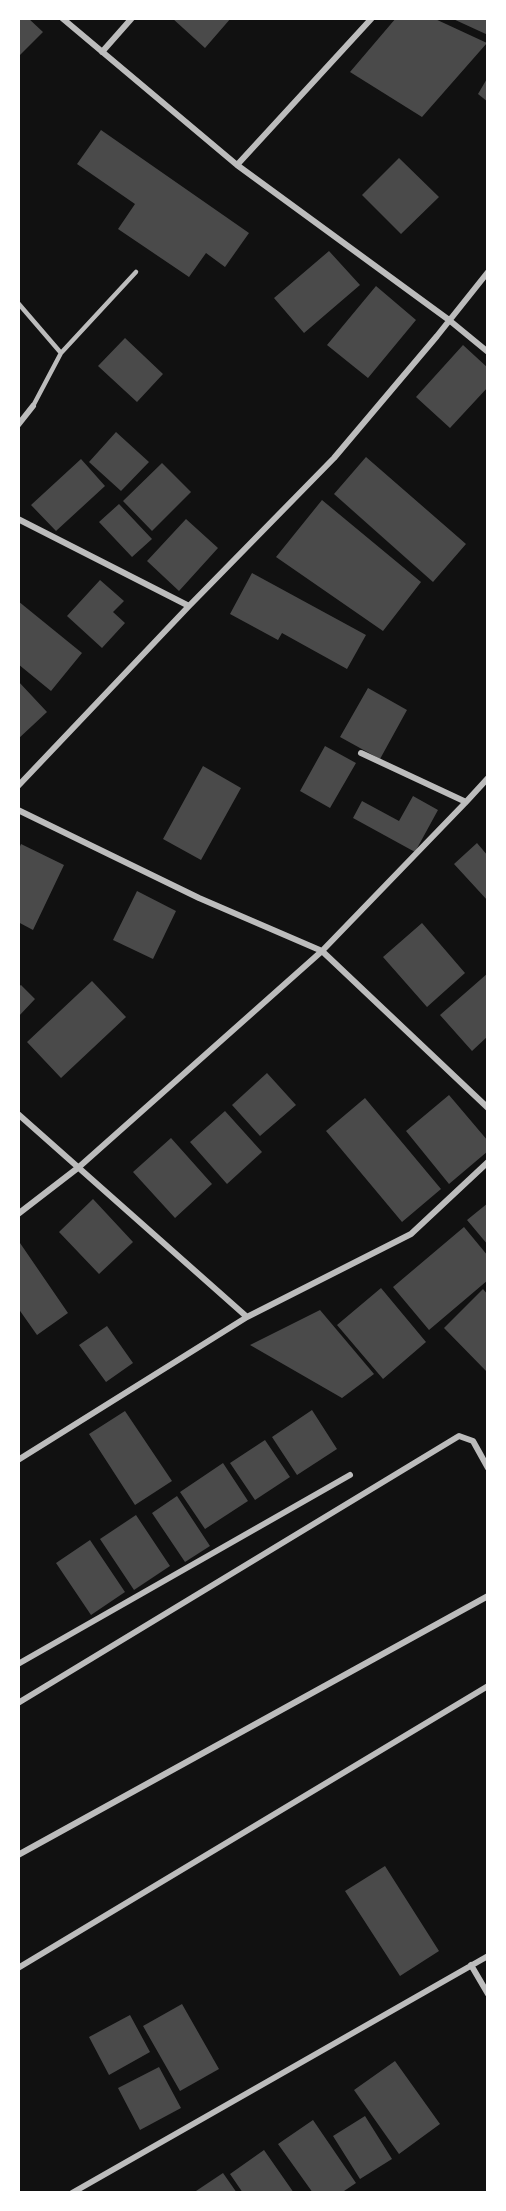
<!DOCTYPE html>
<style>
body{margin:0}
#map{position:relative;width:506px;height:2211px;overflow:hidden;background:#111;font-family:Signika,sans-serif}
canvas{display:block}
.frame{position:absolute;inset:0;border:20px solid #fff;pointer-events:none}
</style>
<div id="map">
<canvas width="506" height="2211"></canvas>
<div class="frame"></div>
</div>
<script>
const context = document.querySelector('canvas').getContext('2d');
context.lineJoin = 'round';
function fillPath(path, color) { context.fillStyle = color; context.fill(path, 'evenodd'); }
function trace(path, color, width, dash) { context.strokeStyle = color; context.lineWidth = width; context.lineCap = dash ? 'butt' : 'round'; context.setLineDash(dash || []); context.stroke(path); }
fillPath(new Path2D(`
 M18,18H28L43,32L18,57Z
 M172,18H231L205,48Z
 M396,18H433L487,43L422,117L350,72Z
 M451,18H488V35Z
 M488,77V102L478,94Z
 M101,130L249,233L225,267L206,253L189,277L118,229L135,204L77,164Z
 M399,158L439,197L401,234L362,195Z
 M329,251L360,285L304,333L274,298Z
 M376,286L416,320L368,378L327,345Z
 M125,338L163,374L137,402L98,366Z
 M463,345L488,368V387L450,428L416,397Z
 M116,432L149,462L121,491L89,462Z
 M366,457L466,544L433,582L334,494Z
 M81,459L105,486L56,531L31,505Z
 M162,463L191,492L152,531L123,501Z
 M322,500L421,582L383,631L276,557Z
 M119,504L152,539L132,557L99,522Z
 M186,519L218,548L179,591L147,561Z
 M252,573L366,635L347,669L282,633L278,640L230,614Z
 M100,580L124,601L113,612L125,623L102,648L67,616Z
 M18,601L82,653L51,691L18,664Z
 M18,681L47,712L18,739Z
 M368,688L407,710L380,759L340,737Z
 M325,746L356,763L330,808L300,791Z
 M203,766L241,788L201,860L163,839Z
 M413,796L438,810L415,852L353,818L362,801L399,821Z
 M477,843L488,856V901L454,864Z
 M21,844L64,865L33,930L18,922V851Z
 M137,891L176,911L153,959L113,940Z
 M422,923L465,973L427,1007L383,957Z
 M488,973V1036L472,1051L440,1015Z
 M92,981L126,1017L61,1078L27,1042Z
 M21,985L35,999L18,1017V987Z
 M267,1073L296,1105L260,1136L232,1105Z
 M449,1095L488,1141V1151L449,1184L406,1131Z
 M365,1098L441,1189L402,1222L326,1131Z
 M225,1111L262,1152L227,1184L190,1142Z
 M171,1138L212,1184L175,1218L133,1172Z
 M93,1199L133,1242L99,1274L59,1232Z
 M488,1203V1245L467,1220Z
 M464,1227L488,1256V1280L429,1330L393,1287Z
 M20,1243L68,1313L37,1335L18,1308V1245Z
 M381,1288L426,1342L383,1379L337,1325Z
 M483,1289L488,1295V1373L444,1328Z
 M320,1310L374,1374L342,1398L250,1345Z
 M107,1326L133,1363L106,1382L79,1345Z
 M312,1410L337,1449L297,1475L272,1437Z
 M125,1411L172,1481L135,1505L89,1434Z
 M265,1440L290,1477L255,1500L230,1463Z
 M223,1463L248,1501L205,1529L180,1492Z
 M177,1496L210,1546L185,1562L152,1513Z
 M136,1515L170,1566L134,1590L100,1539Z
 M90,1540L125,1592L91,1615L56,1563Z
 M385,1866L439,1951L400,1976L345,1891Z
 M182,2004L219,2069L180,2091L143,2026Z
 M130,2015L150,2052L109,2075L89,2037Z
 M395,2061L440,2124L399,2154L354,2090Z
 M159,2067L181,2108L140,2130L118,2088Z
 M365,2116L392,2159L360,2179L333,2136Z
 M313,2120L356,2183L341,2193H313L278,2144Z
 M264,2150L294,2193H243L230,2174Z
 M223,2173L237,2193H193Z`), '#4a4a4a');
trace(new Path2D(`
 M18,303L61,353
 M33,406L61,353L136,272`), '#bcbcbc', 4.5);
trace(new Path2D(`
 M62,18L237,165L449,320L488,352
 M102,52L132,18
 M237,165L372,18
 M18,425L33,406
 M18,519L189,606
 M361,753L466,802
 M18,786L189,606L334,458L437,336L488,272
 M18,810L199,898L322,951L488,1108
 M18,1114L247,1317L411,1234L488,1162
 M18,1214L79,1167L322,951L466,802L488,778
 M18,1460L247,1317
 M18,1664L350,1475
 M18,1703L459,1436L473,1441L488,1468
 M18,1855L488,1596
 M471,1965L488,1994
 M18,1968L488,1686
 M72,2193L488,1956`), '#bcbcbc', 6);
</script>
